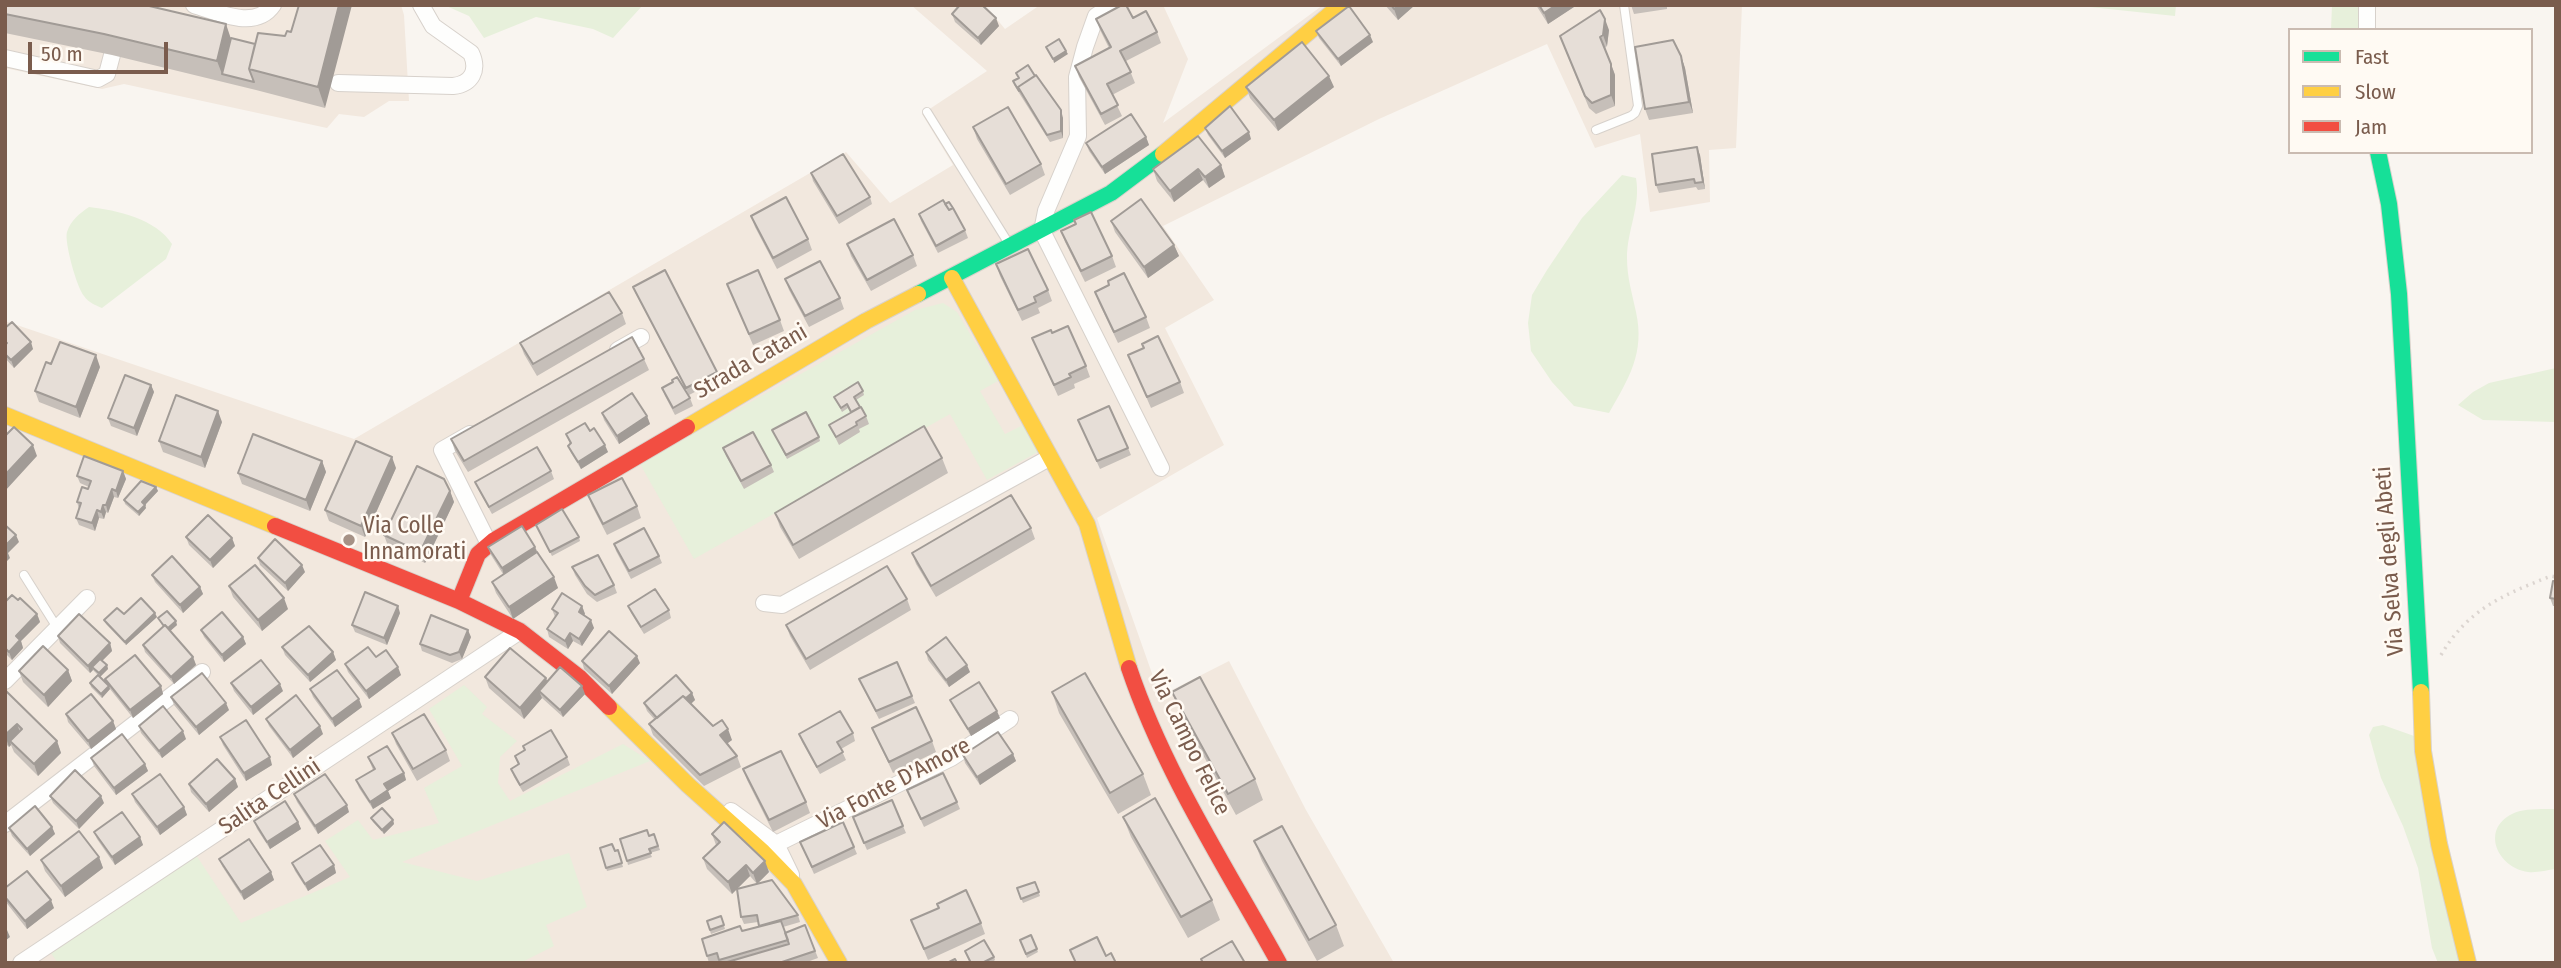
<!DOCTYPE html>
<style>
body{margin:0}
#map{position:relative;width:2561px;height:968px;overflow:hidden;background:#f9f5f0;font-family:"Fira Sans Condensed",sans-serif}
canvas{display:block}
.frame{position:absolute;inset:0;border:7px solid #7a5c4d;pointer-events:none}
.legend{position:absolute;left:2288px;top:28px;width:245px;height:126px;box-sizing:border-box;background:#fffaf3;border:2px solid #cabbb1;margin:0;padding:9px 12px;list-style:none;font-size:21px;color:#7a5c4d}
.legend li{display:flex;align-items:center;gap:14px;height:35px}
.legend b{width:35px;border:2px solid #cabbb1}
.scale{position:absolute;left:28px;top:42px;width:140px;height:32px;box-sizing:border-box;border:4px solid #7a5c4d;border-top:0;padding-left:9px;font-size:21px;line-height:24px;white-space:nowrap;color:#7a5c4d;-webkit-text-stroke:5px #fffaf3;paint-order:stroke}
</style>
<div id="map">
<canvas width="2561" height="968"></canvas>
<div class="frame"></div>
<ul class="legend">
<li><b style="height:9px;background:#16e098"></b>Fast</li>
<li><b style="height:9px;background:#ffcf43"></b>Slow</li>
<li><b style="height:9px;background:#f24e42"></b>Jam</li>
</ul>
<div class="scale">50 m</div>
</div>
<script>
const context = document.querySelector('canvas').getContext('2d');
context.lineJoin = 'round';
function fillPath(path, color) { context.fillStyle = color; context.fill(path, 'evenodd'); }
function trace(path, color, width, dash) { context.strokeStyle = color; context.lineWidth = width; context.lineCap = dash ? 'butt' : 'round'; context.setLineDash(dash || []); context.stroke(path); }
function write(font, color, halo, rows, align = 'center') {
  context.font = font + ' "Fira Sans Condensed",sans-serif'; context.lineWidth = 5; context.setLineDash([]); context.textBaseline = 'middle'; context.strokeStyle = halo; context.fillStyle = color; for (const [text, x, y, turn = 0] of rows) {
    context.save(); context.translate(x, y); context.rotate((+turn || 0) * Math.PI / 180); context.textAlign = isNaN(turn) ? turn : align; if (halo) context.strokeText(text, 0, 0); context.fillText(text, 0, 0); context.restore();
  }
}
fillPath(new Path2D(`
 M5,5H401L404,15L409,101H389L364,117L339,114L327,128L124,84L102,89L5,68Z
 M911,5H985L1005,29L1040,5H1163L1188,59L1163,123L1323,5H1742L1736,148L1709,150L1710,202L1650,212L1640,134L1595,148L1547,44L1379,119L1163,226L1214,300L1165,328L1224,445L1097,518L1160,696L1229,661L1306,810L1394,963H5V321L354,439L846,152L890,203L953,165L922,114L987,71Z`), '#f2e8de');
fillPath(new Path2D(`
 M444,5H643L613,38L593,29L536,17L484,38L469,16Z
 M2071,5H2176L2175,16Z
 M2332,5H2366L2365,30H2331Z
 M1622,175L1636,178C1641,206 1627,230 1627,258C1627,277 1632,293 1636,312C1645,353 1629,378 1609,413L1574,406L1552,382L1531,351L1528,323L1532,295L1547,270L1582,218Z
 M89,207C117,210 156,219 172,244L166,259L102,308C95,305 89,303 84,296C77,288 64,242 67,232C71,220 79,214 89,207Z
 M943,303L957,312L998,381L980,391L1005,434L1023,425L1038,452L987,480L950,414L694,559L640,464L915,310Z
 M2556,368V422L2483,420L2458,405L2473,392L2489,383Z
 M464,685L487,707L482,714L517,741L500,757L498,783L510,801L623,744L650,761L402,862L477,881L569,853L587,907L546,925L554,946L520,963H58L50,952L196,855L241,923L350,877L325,841L358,820L373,840L439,823L424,788L462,766L429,709Z
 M2383,725L2417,737L2467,963H2438L2432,948L2418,868L2403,826L2381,778L2369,735L2373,727Z
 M2556,809V869C2547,870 2537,873 2528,872C2498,868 2480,830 2512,814C2523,808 2543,809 2556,809Z`), '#e7f0db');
const lane = new Path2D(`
 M927,112L1009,244
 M1596,130L1631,116L1635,113L1638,106L1624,5
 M24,575L58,629`);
const street = new Path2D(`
 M194,5C218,12 255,31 273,5
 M1113,5L1096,16L1085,47L1077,77L1078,136L1046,211L1042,231L1161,468
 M2367,30V5
 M5,58L98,79L107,74L112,55
 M338,83L453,86C472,84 479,70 471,53L433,26L421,5
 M618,350L641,337
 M470,434L442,450L489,544
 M764,603L782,605L1049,458
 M5,681L87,598
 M731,811L776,844L791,875
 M5,824L202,672
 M776,844L951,758L1010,719
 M21,963L520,631`);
const fast = new Path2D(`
 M2378,152L2389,204L2399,294L2421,692
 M918,294L1111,193L1163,154`);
const slow = new Path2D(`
 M1163,154L1341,5
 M952,278L1087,524L1129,668
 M5,415L275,526
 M687,427L866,321L918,294
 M2421,692L2423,751L2439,844L2468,963
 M609,707L688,785L763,852L794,884L839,963`);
const jam = new Path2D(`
 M275,526L459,601L520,631L579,677L609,707
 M459,601L478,554L493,541L687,427
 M1129,668C1164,772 1226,867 1279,963`);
trace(lane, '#d7d1cb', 10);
trace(street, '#d7d1cb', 18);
trace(fast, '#d9d2cb', 18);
trace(slow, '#d9d2cb', 18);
trace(jam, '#d9d2cb', 18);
trace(new Path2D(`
 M2441,655C2468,609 2503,595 2551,576L2556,577`), '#dcd5d0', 3.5, [2, 5]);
trace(lane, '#fefefd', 8);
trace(street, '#fefefd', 16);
trace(fast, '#16e098', 16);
trace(slow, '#ffcf43', 16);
trace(jam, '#f24e42', 16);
fillPath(new Path2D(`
 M5,5L231,38L255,44L285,36L291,32L299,5L325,108L256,90L112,55L5,33Z
 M1385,5H1415L1398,20Z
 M1536,5H1577L1548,24Z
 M1631,5H1667V9L1634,14Z
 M952,14L999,26L981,45L955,22Z
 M1133,18L1157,32L1161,43L1126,61L1135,83L1112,95L1122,116L1105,125L1079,77L1075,66L1109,48L1100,30L1096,19Z
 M1609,30L1607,46L1605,48L1615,75V106L1596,114L1589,108L1564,47Z
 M1316,31L1373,42L1341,66L1319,38Z
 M1681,56L1685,68L1693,113L1649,120L1645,109Z
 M1016,73L1063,118V138L1050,142L1014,85L1013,81L1018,78Z
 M1246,87H1334L1278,131L1250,98Z
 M973,127L1041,164L1045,175L1010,195L977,139Z
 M1205,128L1251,139L1225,158L1208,135Z
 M1146,137L1149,145L1105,174L1089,151L1086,143Z
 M1700,155L1705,189L1698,190L1696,187L1659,193L1656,185Z
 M1221,165L1225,177L1209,188L1203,180L1174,202L1157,181L1153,169Z
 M811,173L870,197L872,204L839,224L813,181Z
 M919,214L965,230L968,238L938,253L921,221Z
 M751,216L808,239L812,250L777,269L755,227Z
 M1111,221L1174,245L1179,256L1148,278L1115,232Z
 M1061,231L1112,256L1116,267L1085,282L1065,242Z
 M847,244L913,255L917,266L871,291L851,256Z
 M996,264L1048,290L1052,301L1038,308L1040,313L1022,321L1000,276Z
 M785,279L840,298L844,309L809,327L789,290Z
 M727,284L780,320L784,331L753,345Z
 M1109,285L1146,317L1150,328L1118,343L1099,303L1095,292Z
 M633,287L717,372L720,379L689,395L636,294Z
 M622,313L626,324L537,376L524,354L520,343Z
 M5,328L33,349L14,368L5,358Z
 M1052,333L1086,366L1090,377L1074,384L1075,388L1058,396L1032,338Z
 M1128,355L1180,382L1184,393L1151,408Z
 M644,359L649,370L468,472L455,451L451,439Z
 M100,367L80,418L39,402L35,391Z
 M151,385L154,392L137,436L111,426L108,418Z
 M662,388L690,398L693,406L675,415L665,396Z
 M863,391L864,395L856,400L866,416L869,424L859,429L860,432L839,445L829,425L851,413L848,408L842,412L834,397Z
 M602,413L647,416L650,424L619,444L604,420Z
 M1078,420L1128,448L1131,455L1100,469Z
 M222,422L205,468L163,452L159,441Z
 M772,430L819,437L820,441L787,459Z
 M590,431L608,452L581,469L571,453L568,446L570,444L566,434Z
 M723,448L771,465L774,472L744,489L726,456Z
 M942,458L948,473L799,559L780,527L775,513Z
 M322,461L326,472L310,511L242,484L238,473Z
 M396,468L365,537L329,521L325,510Z
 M123,471L126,479L118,498L114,497L108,513L106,512L104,519L99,518L95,531L79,525L76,518L79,509L77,502L89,487L80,483L77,476Z
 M551,471L554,479L492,514L478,489L475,482Z
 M156,487L158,491L145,505L146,508L139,516L125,504L124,500Z
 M450,491L454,502L425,563L388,546L384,535Z
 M588,495L637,506L641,518L607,535L592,506Z
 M536,525L579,537L580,541L552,556Z
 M1031,528L1035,539L936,597L916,564L912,553Z
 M186,537L232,538L235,546L213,568L189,545Z
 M614,544L659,556L662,563L631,579L616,551Z
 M488,547H535L558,588L513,619L496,593L492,582L503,574L491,555Z
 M258,558L305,572L288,591L260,565Z
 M572,567L614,585L617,593L597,602L587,594L575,575Z
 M152,575L200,587L203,594L183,613L155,582Z
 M2556,581V606H2553L2550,598Z
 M229,586L288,609L262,631L233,597Z
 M907,599L911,610L810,670L790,636L786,625Z
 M18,600L37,614L40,622L21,641L23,648L12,660L5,653V602Z
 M582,606L585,614L584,615L594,628L582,646L573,641L568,649L549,637L547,629L555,617L552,609Z
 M628,606L669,610L671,618L644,634L631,613Z
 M400,613L387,645L355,632L352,625Z
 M124,614L157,617L126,645L106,624L104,620Z
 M158,618L177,625L170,631L193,657L196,665L174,684L145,652L143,645L163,627Z
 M201,630L243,637L246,644L224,662L204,637Z
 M58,636L110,643L112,651L102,661L107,665L108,669L100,677L93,670L90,673L60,643Z
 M471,637L462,659L452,663L422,651L420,644Z
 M282,647L333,652L336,660L310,682L285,655Z
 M926,652L970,672L949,687L928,660Z
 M376,657L401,675L369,699L348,672L345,664Z
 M582,661L640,663L612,694L584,669Z
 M68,670L72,681L48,707L23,682L19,671Z
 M485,677L546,678L547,682L585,694L563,717L542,698L524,719L489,688Z
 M105,679L161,686L163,694L133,718L110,689L102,698L91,687L90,683L107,684Z
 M859,679L912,696L915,703L879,719L862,686Z
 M231,683L283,691L253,715L234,691Z
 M310,689L362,707L335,727L313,697Z
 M5,690L57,741L61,753L38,776L14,752L11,745L9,747L5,743Z
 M1052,692L1143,774L1151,795L1118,814L1059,713Z
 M1172,692L1255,779L1263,800L1236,815L1180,713Z
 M692,693L695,700L691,704L713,726L732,740L727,743L737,756L741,767L704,786L653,735L649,724L655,720L647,711L644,703Z
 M171,697L229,710L199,735L174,705Z
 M950,700L1000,718L971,736L953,707Z
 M66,714L113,721L116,729L91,749L68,722Z
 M266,719L323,734L293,758L269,726Z
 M139,726L186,739L162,758L141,733Z
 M872,728L932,741L936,752L893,773L877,739Z
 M392,733L446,750L450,761L417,781L396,744Z
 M853,733L855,741L841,749L846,760L820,774L802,742L799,734Z
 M220,737L272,765L246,781L223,745Z
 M523,746L567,757L570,765L523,792L514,777L511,769L518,765L515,756L525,750Z
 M1013,754L1016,761L980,785L965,763L963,755Z
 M368,757L404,773L406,780L388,791L391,798L373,809L359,788L356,780L373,770Z
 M91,758L145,764L148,771L116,795L94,766Z
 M743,769L806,802L810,813L773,832L747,780Z
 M235,779L238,787L209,812L191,792L189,784Z
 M907,790L957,802L960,809L924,827Z
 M132,794L184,807L187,815L160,835L135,802Z
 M294,794L349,812L318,834L297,802Z
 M50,796L104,803L79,829L53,803Z
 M1123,817L1212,900L1220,920L1188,938L1131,837Z
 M371,818L393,820L394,824L384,834L373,822Z
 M254,821L298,822L301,829L270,849L257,829Z
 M856,825L903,826L906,833L867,850Z
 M52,827L55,834L30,856L12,836L9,828Z
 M94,832L140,837L143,845L115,865L97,839Z
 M654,834L660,850L650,853L652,857L628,865L627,861L649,836Z
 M712,834L769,872L757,884L750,876L732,894L707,869L703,858L716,845Z
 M1254,841L1336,925L1344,946L1317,961L1262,861Z
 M800,842L854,847L857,854L814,874Z
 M600,848L615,851L618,850L623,867L607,871Z
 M99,857L103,868L65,897L45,871L41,860Z
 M219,859L271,872L274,880L244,900L222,866Z
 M292,863L334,865L336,873L308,891L295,871Z
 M1035,882L1040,896L1023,903L1017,888Z
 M5,888L54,908L27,929L5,901Z
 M737,889L798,915L800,922L783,927L785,933L805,925L818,958L804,963H709L707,956L742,931L759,926L758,922L744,924L741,917Z
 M721,916L725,929L711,934L707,921Z
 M911,920L981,923L985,934L928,960Z
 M1031,935L1038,952L1027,958L1020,940Z
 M965,951L994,957L995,960L991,963H970Z`), '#c6bfb9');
fillPath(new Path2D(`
 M339,5H352L325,108L318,87Z
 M1399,5H1415L1398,20L1394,9Z
 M1556,5H1577L1548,24L1544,13Z
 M996,18L999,26L981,45L978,38Z
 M1605,19L1609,30L1607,46L1603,35Z
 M226,24L233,45L222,74L217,61Z
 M1370,35L1373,42L1341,66L1338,59Z
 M1066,51L1068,54L1054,63L1053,59Z
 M1681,56L1685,68L1693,113L1689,102Z
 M1611,64L1615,75V106L1611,95Z
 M1329,76L1334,87L1278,131L1274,120Z
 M1061,110L1063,118V138L1061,131Z
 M1249,132L1251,139L1225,158L1222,151Z
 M1146,137L1149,145L1105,174L1102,167Z
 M1697,147L1700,155L1705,189L1703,182Z
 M1221,165L1225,177L1209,188L1205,177Z
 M1198,169L1203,180L1174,202L1170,191Z
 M1174,245L1179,256L1148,278L1144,267Z
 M31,342L33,349L14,368L11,360Z
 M96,355L100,367L80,418L76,407Z
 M151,385L154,392L137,436L134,428Z
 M218,411L222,422L205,468L201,457Z
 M647,416L650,424L619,444L617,436Z
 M33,445L37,456L5,491V475Z
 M605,445L608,452L581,469L578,462Z
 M392,457L396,468L365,537L361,526Z
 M322,461L326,472L310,511L306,500Z
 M123,471L126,479L118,498L116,491Z
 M156,487L158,491L145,505L146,508L139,516L138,512L142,502Z
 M112,489L114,497L108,513L106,505Z
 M450,491L454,502L425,563L420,552Z
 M103,505L106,512L104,519L101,512Z
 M97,510L99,518L95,531L92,523Z
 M16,535L19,542L8,553L10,558L5,563V546Z
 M232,538L235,546L213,568L210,560Z
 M535,547L538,555L504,576L502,568Z
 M302,565L305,572L288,591L285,583Z
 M554,577L558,588L513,619L509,607Z
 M200,587L203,594L183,613L180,605Z
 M284,598L288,609L262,631L258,620Z
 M398,606L400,613L387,645L384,638Z
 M582,606L585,614L581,619L579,612Z
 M155,613L157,617L126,645L125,642Z
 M37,614L40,622L21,641L23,648L12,660L9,652L16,636Z
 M591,620L594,628L582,646L579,639Z
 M176,621L177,625L168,633L166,629Z
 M468,630L471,637L462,659L459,652Z
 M570,633L573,641L568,649L565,641Z
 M243,637L246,644L224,662L222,655Z
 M110,643L112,651L94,669L92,667L93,670L90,673L88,666Z
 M333,652L336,660L310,682L308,675Z
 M637,656L640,663L612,694L609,686Z
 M193,657L196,665L174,684L171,677Z
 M107,665L108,669L100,677L99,673Z
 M967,665L970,672L949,687L946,680Z
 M398,667L401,675L369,699L366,691Z
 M68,670L72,681L48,707L44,695Z
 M546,678L550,689L539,691L542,698L524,719L520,708Z
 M280,684L283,691L253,715L251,707Z
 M109,686L110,689L102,698L101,694Z
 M161,686L163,694L133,718L130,710Z
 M582,686L585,694L563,717L560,710Z
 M692,693L695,700L663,729L660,721Z
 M359,699L362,707L335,727L332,719Z
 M226,703L229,710L199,735L196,727Z
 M997,711L1000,718L971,736L968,729Z
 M113,721L116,729L91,749L88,741Z
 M17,724L21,735L10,741L11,745L9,747L5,735Z
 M320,726L323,734L293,758L290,750Z
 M728,729L732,740L724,746L720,735Z
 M183,731L186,739L162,758L159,751Z
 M57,741L61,753L38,776L34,764Z
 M1013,754L1016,761L980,785L977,777Z
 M270,757L272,765L246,781L244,773Z
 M145,764L148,771L116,795L114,788Z
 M404,773L406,780L388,791L391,798L373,809L370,802L384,784Z
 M235,779L238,787L209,812L206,804Z
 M101,796L104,803L79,829L76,821Z
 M347,805L349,812L318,834L315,826Z
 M184,807L187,815L160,835L157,827Z
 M393,820L394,824L384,834L382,830Z
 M298,822L301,829L270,849L267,842Z
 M52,827L55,834L30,856L27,849Z
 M140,837L143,845L115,865L112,857Z
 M99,857L103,868L65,897L61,886Z
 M765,861L769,872L757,884L753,873Z
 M334,865L336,873L308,891L305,884Z
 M746,865L750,876L732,894L728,882Z
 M271,872L274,880L244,900L241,892Z
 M51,900L54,908L27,929L25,921Z
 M7,930L10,937L5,941V931Z`), '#a19b96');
const building = new Path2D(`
 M5,5H145L226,24L217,61L104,34L5,14Z
 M299,5H339L318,87L249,69L258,33L285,36L287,31L291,32Z
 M960,5H982L996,18L978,38L952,14Z
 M1122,5H1126L1133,18L1146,11L1157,32L1120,51L1131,72L1107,84L1118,105L1101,114L1075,66L1111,47L1096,19Z
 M1391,5H1399L1394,9Z
 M1539,5H1556L1544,13Z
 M1349,6L1370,35L1338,59L1316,31Z
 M1600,10L1605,19L1603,35L1600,37L1611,64V95L1592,103L1585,96L1560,36Z
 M231,38L255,44L249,69L254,82L222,74Z
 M1059,39L1066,51L1053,59L1046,47Z
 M1673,40L1681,56L1689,102L1645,109L1635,47Z
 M1302,42L1329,76L1274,120L1246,87Z
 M1028,65L1035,76L1018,87L1019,91L1013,81L1019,78L1016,73Z
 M1036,75L1061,110V131L1047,135L1018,87Z
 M1230,106L1249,132L1222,151L1205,128Z
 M1008,107L1041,164L1006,184L973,127Z
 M1131,114L1146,137L1102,167L1086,143Z
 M1198,136L1221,165L1205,177L1198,169L1170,191L1153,169Z
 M1697,147L1703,182L1695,183L1694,179L1656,185L1652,154Z
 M843,154L870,197L837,216L811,173Z
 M786,197L808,239L773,258L751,216Z
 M1141,199L1174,245L1144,267L1111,221Z
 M943,200L949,210L953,208L965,230L936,246L919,214Z
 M949,202L953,208L949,210L945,204Z
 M1091,212L1112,256L1081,271L1061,231L1076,224L1074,220Z
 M894,219L913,255L867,280L847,244Z
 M1028,249L1048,290L1034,297L1036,302L1018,310L996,264Z
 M820,261L840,298L805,316L785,279Z
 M665,270L717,372L686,388L633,287Z
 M758,270L780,320L749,334L727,284Z
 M1124,273L1146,317L1114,332L1095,292L1109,285L1108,281Z
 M609,292L622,313L533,364L520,343Z
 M12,322L31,342L11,360L5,354V345L7,343L5,342V328Z
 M1068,326L1086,366L1069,374L1071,377L1054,385L1032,338L1051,330L1052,333Z
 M1158,336L1180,382L1147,397L1128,355L1144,348L1142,344Z
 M632,337L644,359L464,461L451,439Z
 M60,342L96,355L76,407L35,391L46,362L51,364Z
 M125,375L151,385L134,428L108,418Z
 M677,377L690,398L673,408L662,388L673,382L672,380Z
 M858,382L863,391L854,397L860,407L851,412L847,404L841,408L834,397Z
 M632,393L647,416L617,436L602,413Z
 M176,395L218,411L201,457L159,441Z
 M1109,406L1128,448L1097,461L1078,420Z
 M861,407L866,416L856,422L857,425L836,437L829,425Z
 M806,412L819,437L786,455L772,430Z
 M585,423L590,431L594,428L605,445L578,462L568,446L571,443L566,434Z
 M924,426L942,458L793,545L775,513Z
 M14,427L33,445L5,475V436Z
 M753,432L771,465L741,481L723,448Z
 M253,434L322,461L306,500L238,473Z
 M356,441L392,457L361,526L325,510Z
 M537,447L551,471L489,507L475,482Z
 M84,456L123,471L116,491L112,489L106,505H103L101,512L97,510L92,523L76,518L81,503L77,502L82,487L88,489L91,481L77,476Z
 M417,466L444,479L450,491L420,552L384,535Z
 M622,478L637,506L603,524L588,495Z
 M141,481L156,487L142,502L145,505L138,512L124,500Z
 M1011,495L1031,528L931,586L912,553Z
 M562,509L579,537L550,552L536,525Z
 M208,515L232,538L210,560L186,537Z
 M5,525L16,535L5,546Z
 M522,526L535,547L502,568L488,547Z
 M644,528L659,556L629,571L614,544Z
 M275,539L302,565L285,583L258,558Z
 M537,552L554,577L509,607L492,582Z
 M598,555L614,585L595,595L585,586L572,567Z
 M172,556L200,587L180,605L152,575Z
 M255,565L284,598L258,620L229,586Z
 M887,566L907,599L806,659L786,625Z
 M2553,581H2556V599L2550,598Z
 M655,589L669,610L641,627L628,606Z
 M365,592L398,606L384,638L352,625Z
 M562,593L582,606L579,612L591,620L579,639L570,633L565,641L547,629L558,613L552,609Z
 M12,595L18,600L20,598L37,614L16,636L20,640L9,652L5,648V602Z
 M141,598L155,613L125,642L104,620L117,608L124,614Z
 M167,611L176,621L168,628L165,625L164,626L158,618Z
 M222,612L243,637L222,655L201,630Z
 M79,614L110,643L88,666L58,636Z
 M431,615L468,630L459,652L450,655L420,644Z
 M165,625L193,657L171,677L143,645Z
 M309,626L333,652L308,675L282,647Z
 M609,631L637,656L609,686L582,661Z
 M946,637L967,665L946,680L926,652Z
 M43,646L68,670L44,695L19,671Z
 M368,647L376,657L386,650L398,667L366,691L345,664Z
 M510,648L546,678L520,708L485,677Z
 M135,655L161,686L130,710L105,679Z
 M100,659L107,665L99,673L92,667Z
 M261,660L280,684L251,707L231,683Z
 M897,662L912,696L876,711L859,679Z
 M560,667L582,686L560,710L539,691Z
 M337,670L359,699L332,719L310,689Z
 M202,673L226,703L196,727L171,697Z
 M1085,673L1143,774L1110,793L1052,692Z
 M98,675L109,686L101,694L90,683Z
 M676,675L692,693L686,698L683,696L657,718L644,703Z
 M1200,677L1255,779L1228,794L1172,692Z
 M979,682L997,711L968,729L950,700Z
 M5,690L57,741L34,764L10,741L22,729L17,724L5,735Z
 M91,694L113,721L88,741L66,714Z
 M296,695L320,726L290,750L266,719Z
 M683,696L713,726L722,720L728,729L720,735L737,756L700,775L649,724Z
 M163,706L183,731L159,751L139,726Z
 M916,707L932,741L889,762L872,728Z
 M840,711L853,733L837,742L843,752L817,767L799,734Z
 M424,714L446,750L413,769L392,733Z
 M246,720L270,757L244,773L220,737Z
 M551,730L567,757L520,785L511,769L519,764L515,756L525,750L523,746Z
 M998,732L1013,754L977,777L963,755Z
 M122,734L145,764L114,788L91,758Z
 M387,746L404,773L384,784L388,790L370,802L356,780L375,769L368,757Z
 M781,751L806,802L769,820L743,769Z
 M217,759L235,779L206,804L189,784Z
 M75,770L101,796L76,821L50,796Z
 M943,773L957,802L921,819L907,790Z
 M160,774L184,807L157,827L132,794Z
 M325,774L347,805L315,826L294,794Z
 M1155,798L1212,900L1181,917L1123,817Z
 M892,800L903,826L864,843L853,817Z
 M285,801L298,822L267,842L254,821Z
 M35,806L52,827L27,849L9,828Z
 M382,808L393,820L382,830L371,818Z
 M122,812L140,837L112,857L94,832Z
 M724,822L765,861L753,873L746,865L728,882L703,858L720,842L712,834Z
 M843,822L854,847L812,867L800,842Z
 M1282,826L1336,925L1309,940L1254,841Z
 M647,830L649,836L654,834L658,846L649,849L651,853L627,861L620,839Z
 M79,831L99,857L61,886L41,860Z
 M249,839L271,872L241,892L219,859Z
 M612,844L615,851L618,850L622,863L606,868L600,848Z
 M320,845L334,865L305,884L292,863Z
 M27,871L51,900L25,921L5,897V888Z
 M772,880L798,915L759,926L757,915L741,917L737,889Z
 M1035,882L1039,892L1021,899L1017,888Z
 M966,890L981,923L924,949L911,920L939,908L937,904Z
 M721,916L724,925L710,930L707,921Z
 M781,921L788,940L719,960L717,953L707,956L702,939L740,926L742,931Z
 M805,925L815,951L779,963H724L789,944L785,933Z
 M1031,935L1037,949L1026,954L1020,940Z
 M1097,937L1106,956L1111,953L1116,963H1076L1070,950Z
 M984,940L994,957L984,962L985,963H971L965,951Z
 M1232,941L1245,963H1203L1201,959Z
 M955,959L957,963H947Z`);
fillPath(building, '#e6ded7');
trace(building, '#a19b96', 2);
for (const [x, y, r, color] of [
 [349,540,7,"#a69286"]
]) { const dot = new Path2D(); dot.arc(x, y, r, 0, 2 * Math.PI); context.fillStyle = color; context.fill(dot); trace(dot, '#fffaf3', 2.5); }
write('23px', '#7a5c4d', '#fffaf3', [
 ["Strada Catani",751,362,-30],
 ["Via Selva degli Abeti",2390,561,-94],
 ["Via Campo Felice",1189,743,64],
 ["Via Fonte D'Amore",894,784,-28],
 ["Salita Cellini",270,797,-34]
]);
write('23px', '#7a5c4d', '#fffaf3', [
 ["Via Colle",363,527],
 ["Innamorati",363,553]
], 'left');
</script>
